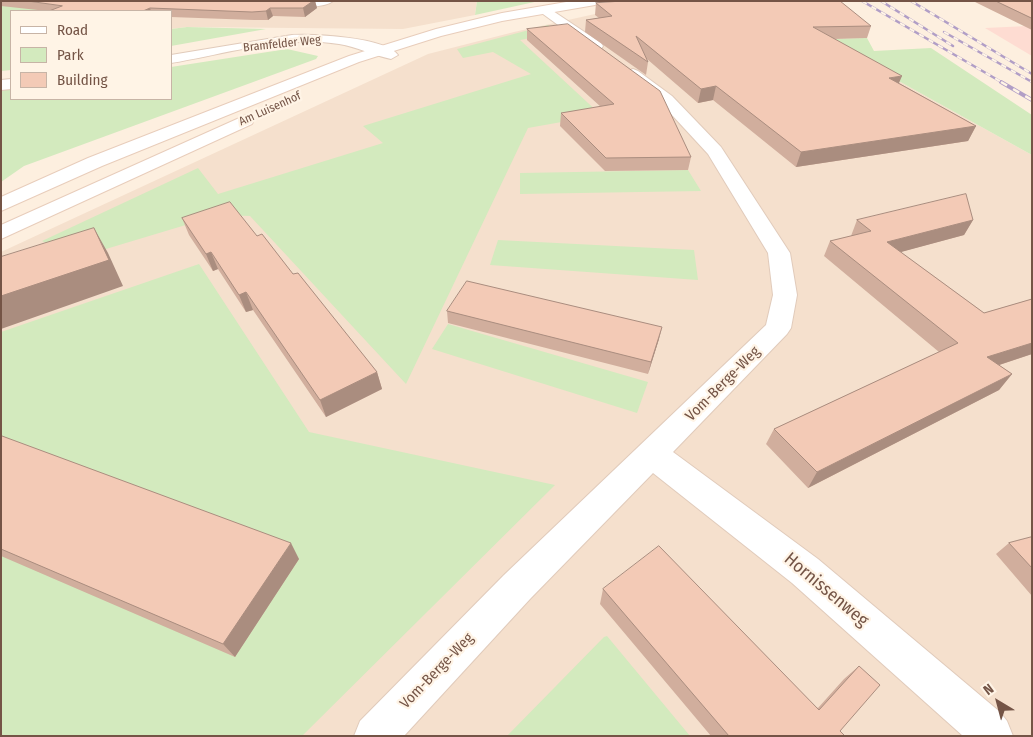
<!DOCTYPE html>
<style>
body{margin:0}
#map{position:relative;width:1033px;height:737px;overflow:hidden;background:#fdefdf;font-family:"Fira Sans Condensed",sans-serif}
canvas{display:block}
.frame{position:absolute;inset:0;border:2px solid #745446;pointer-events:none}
.legend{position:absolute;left:10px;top:10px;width:162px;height:90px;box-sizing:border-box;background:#fff4e6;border:1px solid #c7b4a6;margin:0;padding:6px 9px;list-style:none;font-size:15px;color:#745446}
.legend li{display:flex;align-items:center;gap:10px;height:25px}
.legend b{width:25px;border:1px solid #c7b4a6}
.north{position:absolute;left:973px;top:677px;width:50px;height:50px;-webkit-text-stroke:4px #fff4e6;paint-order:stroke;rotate:323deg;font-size:14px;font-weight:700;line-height:20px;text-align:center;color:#745446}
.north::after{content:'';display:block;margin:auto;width:18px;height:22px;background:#745446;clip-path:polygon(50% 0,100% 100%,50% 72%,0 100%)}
</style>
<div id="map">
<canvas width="1033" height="737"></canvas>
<div class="frame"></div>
<ul class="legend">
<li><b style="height:6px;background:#fff"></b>Road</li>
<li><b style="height:14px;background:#d3eabe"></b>Park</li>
<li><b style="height:14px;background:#f3cab6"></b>Building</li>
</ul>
<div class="north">N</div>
</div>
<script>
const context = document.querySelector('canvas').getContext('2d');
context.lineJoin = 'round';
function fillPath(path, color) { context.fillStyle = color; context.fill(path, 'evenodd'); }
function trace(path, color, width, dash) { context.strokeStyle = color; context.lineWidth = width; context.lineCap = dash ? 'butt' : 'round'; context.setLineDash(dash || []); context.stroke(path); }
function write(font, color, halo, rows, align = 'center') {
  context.font = font + ' "Fira Sans Condensed",sans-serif'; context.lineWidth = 4.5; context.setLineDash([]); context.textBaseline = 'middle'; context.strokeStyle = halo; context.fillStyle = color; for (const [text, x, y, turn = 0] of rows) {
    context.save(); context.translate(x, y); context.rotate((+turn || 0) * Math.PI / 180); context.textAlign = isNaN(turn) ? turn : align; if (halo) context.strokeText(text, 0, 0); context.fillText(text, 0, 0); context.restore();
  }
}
fillPath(new Path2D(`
 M1,1H477L475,15L403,29L187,27L171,29V11H11V16L1,15Z
 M640,4L868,64L1032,155V736H1V252L428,54L514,32Z`), '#f5e0cd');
fillPath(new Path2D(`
 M1032,1V56L985,28L1028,26Z`), '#fedcd2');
fillPath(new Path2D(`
 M477,1H539L475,15Z
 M1,3L52,11H11V70L1,71Z
 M548,25L557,33L520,40L601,115L528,128L406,384L250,216L219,215L76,258L42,241L198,168L218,194L383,143L363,126L531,74L493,52L463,58L457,49Z
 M187,27L266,29L171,46V29Z
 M867,38L874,51L931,48L1032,115V155L868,64L816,39Z
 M287,49L318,56L316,59L24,166L1,182V90L11,89V99H171V67Z
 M688,170L701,191L520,194V173Z
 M498,240L694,250L698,280L490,265Z
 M199,264L309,432L555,485L302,736H1V332Z
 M448,324L648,382L637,413L432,349Z
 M607,636L690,736H507L604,637Z`), '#d3eabe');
const minor = new Path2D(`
 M257,1H333C322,11 278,5 263,5Z
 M547,7L601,43L603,46L601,49H591L543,14L541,11Z
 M292,35C314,34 385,37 398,55L391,59C373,55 357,47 339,44C284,35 225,54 171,63V55Z
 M633,69L638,71L672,96L721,147L790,253L797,295L791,328L787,334L673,452L818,559L1000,712L1007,721L1013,736H963L792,583L653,473L530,599L404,736H354L360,721L504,575L766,325L773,295L768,253L708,154L660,102L628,77L625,74L628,71Z
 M11,79V89L1,90V80Z`);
const secondary = new Path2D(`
 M572,1H601L595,5L502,21L441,36L359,62L102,166L1,211V197L88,158L349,56L436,29L502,13Z
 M246,115L252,116L254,120L252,124L1,239V225Z`);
trace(minor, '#e1cbbb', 2);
trace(secondary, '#e8cdbb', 2);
fillPath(minor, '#fff');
fillPath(secondary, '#fff');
const railFar1 = new Path2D(`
 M862,1L1003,83
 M881,1L953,46
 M911,1L1032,74
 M944,32L1032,82`);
const rail = new Path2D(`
 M1001,82L1032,100`);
trace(railFar1, '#b19ec6', 2.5);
trace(rail, '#b19ec6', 4);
trace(railFar1, '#fff4e6', 2, [5.5]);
trace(rail, '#fff4e6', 2.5, [7]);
fillPath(new Path2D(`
 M1,1H315L317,8L305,17L273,16L268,20H254L171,17V11H47L1,6Z
 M973,1H1032V30Z
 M596,3L871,26L867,38L834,39L899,83L976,126L968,141L796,167L713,100L698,103L647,59L648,62L646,75L585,32L586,20L599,18L595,15Z
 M527,29L691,157L688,170L605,171L560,126L561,113L601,107L527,40Z
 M182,218L257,236L293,274L377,372L382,389L326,417L253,310L246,312L218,269L213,271L189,235Z
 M857,220H973L964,235L900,252L984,313L1032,299V354L999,365L1012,374L999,390L808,488L766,444L774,429L939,352L824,256L830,241L851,236Z
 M447,311L659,339L648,374L448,323Z
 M1,437L299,559L235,657L1,556Z
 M1032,537V596L996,554L1009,543Z
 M603,589L818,708L844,679L859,666L840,731L845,736H711L600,604Z`), '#d1ae9d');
fillPath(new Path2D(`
 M313,1H315L317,8L305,17L303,8Z
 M150,8L151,11H143Z
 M270,8L273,16L268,20L266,11Z
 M902,76L896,90L889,78Z
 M716,86L713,100L698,103L701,89Z
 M976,126L968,141L796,167L801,152Z
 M973,220L964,235L879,258L887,242Z
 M94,228L108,253L123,286L1,329V296Z
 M211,252L218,269L213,271L206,254Z
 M246,292L253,310L246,312L239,295Z
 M662,327L659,339L648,374L651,362Z
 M1032,343V354L975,373L987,357Z
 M377,372L382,389L326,417L320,400Z
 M1012,374L999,390L808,488L817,472Z
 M291,543L299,559L235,657L223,644Z`), '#aa8d7f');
const building = new Path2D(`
 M28,1H313L303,8H270L266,11L252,12L150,8L143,11H49L62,6Z
 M623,1H840L871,26L813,27L902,76L889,78L976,126L801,152L716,86L701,89L636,36L648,62L586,20L612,16L596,3Z
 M996,1H1032V18Z
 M568,24L660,91L691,157L606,158L561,113L614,104L527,29Z
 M966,194L973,220L887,242L984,313L1032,299V343L987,357L1012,374L817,472L774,429L958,343L830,241L871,231L857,220Z
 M230,202L257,236L262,234L293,274L298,273L377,372L320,400L246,292L239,295L211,252L206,254L182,218Z
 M94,228L109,260L1,296V257Z
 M467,281L662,327L651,362L447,311Z
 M2,436L291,543L223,644L1,549V437Z
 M1032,537V568L1009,543Z
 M659,546L819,710L859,666L880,685L840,731L845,736H729L603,589Z`);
fillPath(building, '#f3cab6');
trace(building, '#aa8d7f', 1);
write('12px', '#745446', '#fff4e6', [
 ["Bramfelder Weg",282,44,-6],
 ["Am Luisenhof",270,109,-24]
]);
write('15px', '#745446', '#fff4e6', [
 ["Vom-Berge-Weg",723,384,-45],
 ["Vom-Berge-Weg",437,671,-46]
]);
write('18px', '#745446', '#fff4e6', [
 ["Hornissenweg",826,590,40]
]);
</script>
